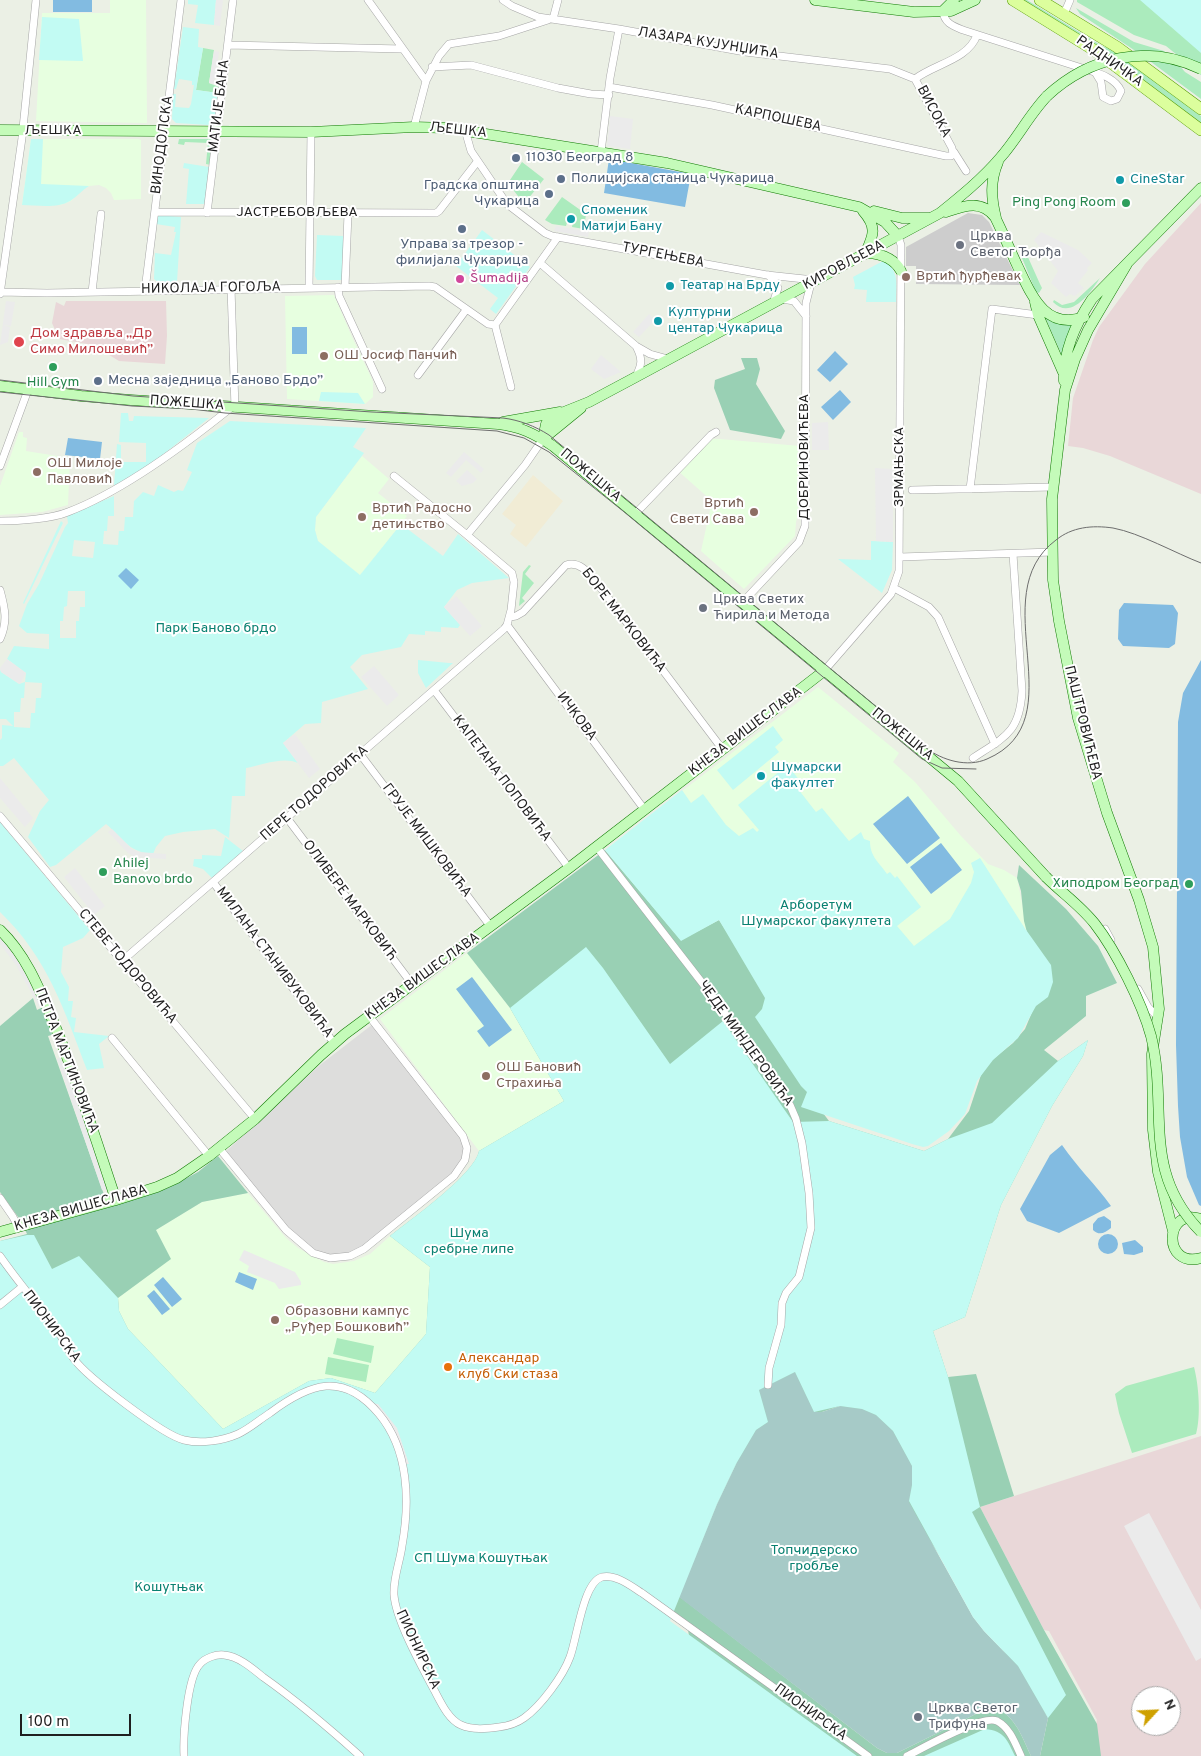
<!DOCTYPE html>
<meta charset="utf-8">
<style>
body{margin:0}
#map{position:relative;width:1201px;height:1756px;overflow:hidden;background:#ebf0e5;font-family:Overpass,sans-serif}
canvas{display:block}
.north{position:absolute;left:1131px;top:1686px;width:50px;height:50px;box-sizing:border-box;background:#fff;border:1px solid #a5a5a5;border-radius:50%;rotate:65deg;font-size:14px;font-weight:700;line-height:20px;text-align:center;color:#1f1f1f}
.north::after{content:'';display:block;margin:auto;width:18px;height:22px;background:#cfa100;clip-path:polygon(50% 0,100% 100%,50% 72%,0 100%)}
.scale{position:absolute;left:20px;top:1714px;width:111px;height:22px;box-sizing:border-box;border:2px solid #1f1f1f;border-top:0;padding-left:6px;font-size:15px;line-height:18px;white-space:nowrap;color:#1f1f1f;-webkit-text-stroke:4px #fff;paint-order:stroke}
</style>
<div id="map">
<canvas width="1201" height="1756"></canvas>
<div class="north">N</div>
<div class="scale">100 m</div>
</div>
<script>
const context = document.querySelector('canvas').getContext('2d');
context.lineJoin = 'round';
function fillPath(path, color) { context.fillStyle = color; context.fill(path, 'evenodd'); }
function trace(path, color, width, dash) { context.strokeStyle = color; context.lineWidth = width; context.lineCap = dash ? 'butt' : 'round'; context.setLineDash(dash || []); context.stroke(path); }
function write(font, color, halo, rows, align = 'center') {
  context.font = font + ' Overpass,sans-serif'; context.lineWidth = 4; context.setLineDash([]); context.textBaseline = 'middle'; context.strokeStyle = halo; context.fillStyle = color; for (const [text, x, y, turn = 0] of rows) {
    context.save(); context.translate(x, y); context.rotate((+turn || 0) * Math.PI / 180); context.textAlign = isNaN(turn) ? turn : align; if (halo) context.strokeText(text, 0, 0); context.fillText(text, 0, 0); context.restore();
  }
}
fillPath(new Path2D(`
 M373,1024L466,1143L459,1170L364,1249L339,1258L321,1257L296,1239L223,1154L320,1065Z`), '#dddddc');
fillPath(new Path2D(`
 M533,475L563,501L526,547L510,534L516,525L502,514Z`), '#f1ecd5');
fillPath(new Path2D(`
 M1201,203V494L1110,456L1083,448L1068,446L1073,398L1093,340L1099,327L1145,264Z
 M66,301H166L167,336L165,364L119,361L93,345L59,339L52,323L56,302L64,306Z
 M1201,1436V1756H1090L1097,1720L1049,1631L1044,1630L980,1507ZM1141,1696H1171V1726H1141Z`), '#e9d7d8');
fillPath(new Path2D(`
 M110,0H146L147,123L36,121L42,13H110Z
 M31,139H138L141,140V199L114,200L111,193L106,188L99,185L89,186L80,191L71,201L60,205H22Z
 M334,295L352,337L370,375L373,382V397L365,404L287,399L285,296Z
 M19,432H23V437L27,438L26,451L70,458L68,505L42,512L0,515V486Z
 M712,439H720L800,446L801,502L796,522L795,536L744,589L701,551L712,501L677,470Z
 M362,456L389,479L378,493L407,516L360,576L318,541L315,530L316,517Z
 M818,687L899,753L893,762L915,782L961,836L988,864L1004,870L1017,878L1040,995L605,850Z
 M467,953L510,1008L564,1101L479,1151L380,1019Z
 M248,1193L286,1238L298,1248L324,1262L333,1264L354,1261L370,1254L390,1236L430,1267L426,1334L375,1393L321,1379L309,1381L223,1429L128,1329L119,1311L118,1298L170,1259L156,1230L202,1202Z`), '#e7ffe0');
fillPath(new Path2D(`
 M968,213L982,215L989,222L1020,285L916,284V266H906V247Z`), '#cdcdcd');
fillPath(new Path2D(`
 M1023,0H1027L1102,46L1111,49L1134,65L1201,116V124C1143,80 1086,38 1023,0Z
 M1077,0H1149L1201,48V75L1187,67L1182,59L1166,46L1134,35L1077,2Z
 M1076,8L1134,42L1164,51L1174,59L1185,72L1201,82V99L1143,56L1080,14Z
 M203,48L214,50L209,83L219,87L218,93L196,90Z
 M179,139H213L211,165L206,164L208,143L185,142L184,145L178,144Z
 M522,162L544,179L524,204L508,183Z
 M562,197L586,214L584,229L572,227L574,217L569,216L566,226L552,224L545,220Z
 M1027,255L1040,284L1042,288L1039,293L1036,292L1022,258Z
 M1100,278C1091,292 1071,321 1053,302L1054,300L1062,305L1074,302Z
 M1045,317L1052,321L1075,324L1064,360Z
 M529,565L531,566L525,574L534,583L522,598L525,601L519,606L523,572Z
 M337,1338L374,1346L371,1363L333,1354Z
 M328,1357L369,1365L366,1382L325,1374Z
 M1194,1367C1199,1386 1201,1417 1196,1434L1132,1453L1119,1413L1115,1394L1126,1386Z`), '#abebbd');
fillPath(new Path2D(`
 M741,358H757L760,369L756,384L785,431L781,439L730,430L714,388L715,380L745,369Z
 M605,850L681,940L719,920L769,994L823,1113L829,1121L924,1151L948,1139L969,1111L981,1075L988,1063L1013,1043L1025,1029L1035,1005L1029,940L1024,921L1021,891L1017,878L1019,865L1066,909L1098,946L1117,983L1086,996V1016L1044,1050L1058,1061L1088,1040L1083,1056L1052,1106L1001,1205L965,1317L933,1331L948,1377L976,1374L1014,1496L980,1507L1044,1630L1097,1724L1101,1756H1040L1048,1718L840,1406L822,1412H814L736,1464L717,1504L680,1597L877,1748L887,1753H897L988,1708C1013,1708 1022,1737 1031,1756H0V1241L27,1234L21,1221L0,1192V1026L33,998L37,1010L45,1006L55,1034L48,1036L108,1206L168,1188L198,1172L218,1156L248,1193L202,1202L156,1230L171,1259L118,1298L119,1311L128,1329L223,1429L309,1381L331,1378L375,1393L426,1334L430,1267L390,1236C410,1220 474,1175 479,1151L564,1101L510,1008L467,953ZM662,1610L688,1630L692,1653L505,1730Z`), '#99d0b4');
fillPath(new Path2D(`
 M795,1372L814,1412H822L840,1406L862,1409L876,1415L893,1431L912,1466V1485L909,1502L973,1617L984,1631L1018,1666L1048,1718L1040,1756H1031C1022,1737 1013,1708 988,1708L897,1753H887L877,1748L679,1597L717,1504L736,1464L756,1430L768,1422L759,1390Z`), '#a6cac7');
fillPath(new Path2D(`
 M188,0H216L214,25L195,23L198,5L188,4Z
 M1140,0H1201V53Z
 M42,17L79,19L83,61L39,60Z
 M183,27L199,29L198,47L203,48L196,90L218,93L215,122L209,125L176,123L172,119L173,94H176L175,107L189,108L191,104L194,85H192V81L179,79L176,89H174Z
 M31,139H43L41,184L89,186C82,190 77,197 70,201C57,209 36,205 22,205Z
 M184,163L209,167L206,204H186L189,169L183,168Z
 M157,215L181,217L177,282H158L154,279L155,253L171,255L176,232H174L175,227L156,224Z
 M482,230L530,267L496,314L490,309L498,298L456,266Z
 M317,235L343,236V280H317L315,276Z
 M883,261C900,269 896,286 896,302H866L867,290L854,289L855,285L853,277Z
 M321,392L358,393L365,404L319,401Z
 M121,413H128L129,421H133L134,416L209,418L146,468L114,486L117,444L121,445V462H146V443L119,442Z
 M230,421L366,428L353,447L364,453L316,517L315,530L318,541L360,575L401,524L443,556L458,534L509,578L472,583L457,590L444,607L460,625L458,628L441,627V632L425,631V635L409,634L401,647L362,655L350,667L368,689L322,702L321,723L305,724L283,743L298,763C284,756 261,765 246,768L245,796H232L229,838L215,829L183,832L165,836L156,847L153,854H151C127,851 123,838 106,824L56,865L50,867L28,837L40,811L49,800L14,758L3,766H0V740L2,738V725L13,726L6,719H0V669L1,672L19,684L25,682L26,673L7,659L14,646L49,649V634L27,633L19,626L27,604L39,584L65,527L68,523L67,516L114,496V516H108L107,531H104L103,544L118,545L119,531H124L125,517H133L134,501L143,492L154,496L158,485L174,492L178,490L183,491L192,472L187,470L197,443ZM74,540L95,542L93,558L72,556ZM68,591H85V607H80L79,621H76V638H60V621H63L64,607L67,606ZM25,682L42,683L41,698H36L35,713H31L30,728L14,727V712H20L21,698H24Z
 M61,521L63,523L24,604L23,603Z
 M871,541L893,542L892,570L882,593L838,559L871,560Z
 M418,660L449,663H453L426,688L418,673Z
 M773,726L783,740L775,747L779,752L733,790L717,770Z
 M785,767L787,770L790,768L803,785L798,789L816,812L822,808L849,841L861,832L864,839L870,841C870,857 879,862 887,874L890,872L895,878L897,876L921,907L897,926L914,946L950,919L971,883L974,872L971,863L980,858L1024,927L1051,965L1053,982L1048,997L1036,1006L1018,1038L993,1060L977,1081L965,1114L949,1131L928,1146L923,1147L912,1144L801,1107L807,1092L801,1086L755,1017L762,1009L765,998L719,920L681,941L605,850L682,790L691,803L703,794L726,825L739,836L753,828L757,832L759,830L738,805Z
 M0,822L90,930L83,938L63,947L61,972L69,987L68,1001H73L71,1017L76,1018L74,1032L109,1036L99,1044L104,1068L87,1070C64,1010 48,958 0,912Z
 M225,837L243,851L212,878L203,869L193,866L194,859H202V855L221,856Z
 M586,947L603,968L670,1064L723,1021L793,1122L829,1121L924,1151L948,1139L992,1123L1058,1061L1088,1040L1083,1056L1052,1106L1001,1205L965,1317L933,1331L948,1377L980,1507L972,1512L1066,1695L1048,1718L1018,1666L984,1631L973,1617L909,1501L912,1485V1466L893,1431L876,1415L862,1409L840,1406L814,1412L795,1372L759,1390L768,1422L756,1430L736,1464L717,1504L670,1621L857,1756H0V1241L27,1235H34L52,1269L79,1256L118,1298L119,1311L128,1329L223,1429L309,1381L331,1378L375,1393L426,1334L430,1267L390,1236C410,1220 474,1175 479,1151L564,1101L510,1008Z
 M985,1729C1005,1731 1007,1740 1015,1756H924Z`), '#c2fbf3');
fillPath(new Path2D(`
 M53,0H92V12H53Z
 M609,159L691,174L685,207L604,193Z
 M292,327H307V354H292Z
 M835,351L848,364L830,382L817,370Z
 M840,390L851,402L833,420L821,407Z
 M68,438L102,442L100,459L65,455Z
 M126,568L139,580L131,589L118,576Z
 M1124,603L1173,605L1178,613L1175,644L1169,648L1123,646L1118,639L1119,610Z
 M1201,660V1206L1199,1205L1187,1177L1180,1137L1178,1106L1176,1045L1178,722L1183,693Z
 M908,796L940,838L907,864L873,824Z
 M941,843L962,870L931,894L910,867Z
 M472,977L512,1030L489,1047L477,1031L484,1026L456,989Z
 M1062,1145C1077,1167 1096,1185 1111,1206L1059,1233L1027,1221L1020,1209L1050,1155Z
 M1104,1216L1111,1221V1228C1105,1233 1099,1236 1093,1230V1224L1098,1218Z
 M1098 1244a10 10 0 1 1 20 0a10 10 0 1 1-20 0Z
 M1135,1240L1143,1247V1252L1134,1255L1124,1254L1122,1243Z
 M239,1272L257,1279L253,1290L235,1282Z
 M163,1277L182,1299L172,1307L154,1285Z
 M154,1290L170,1309L162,1315L147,1296Z`), '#82bbe1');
fillPath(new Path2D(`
 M216,0H223L220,26L214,25Z
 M214,51L219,52L214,84L209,83Z
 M610,116L633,119L630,149L607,146Z
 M556,226L589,232L588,237L554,231Z
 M1041,232L1078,250L1092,263L1087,268L1088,270L1078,283L1084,288L1075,296L1070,294L1066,297L1051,283L1058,271L1034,240Z
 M6,301L15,302L11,326L3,325L10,327L8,342L0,345Z
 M649,314L655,320L639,337L633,332Z
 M601,355L621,372L604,379L591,369Z
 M828,422L829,450H812V423Z
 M464,452L484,469L481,473L466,460L451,477L446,473Z
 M875,468L893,469V542L876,541Z
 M467,470L477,479L473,483L462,486L456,481Z
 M456,596L482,626L470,636L444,607Z
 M7,659L26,673L20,684L1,672L0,668Z
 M374,666L399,695L387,706L361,677Z
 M295,734L320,769L309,778L283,743Z
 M0,778L33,818L25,827L0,798Z
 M112,829L132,849L139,852L166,854V859L135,857L128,853L108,832Z
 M75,868L105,906L94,915L64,877Z
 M0,936L26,968L43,1004L39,1007L16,965L0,944Z
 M63,1056L109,1189L102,1190L57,1059Z
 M244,1250L295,1272L301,1282V1285L279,1289L275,1283L247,1272L249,1266L239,1260Z
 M368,1403L378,1404L397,1428L409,1464H402L396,1444Z
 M1149,1513L1201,1610V1658L1196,1661L1124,1526Z`), '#ebebeb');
const street = new Path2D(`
 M368,0L426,81L414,127
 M503,0L512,6L538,17L619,29L745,52L890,69L915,79
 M943,11C944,23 953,26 963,30L1085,69C1097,73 1115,77 1121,91L1117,99L1111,101L1103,97L1101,82L1095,72
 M1064,14L1070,0
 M553,19L558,0
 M228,45L402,49
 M432,67L471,65L558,88L591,94L609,95
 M915,79C934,64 968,60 977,35
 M426,81L439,56L449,44L499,36L548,20
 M609,87L712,105L946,156H951L953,154L952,148L915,79
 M465,130L471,151L507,204L545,233L552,236L767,275L814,280
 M601,152L610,78L619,29
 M954,152L966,171
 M155,212L436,213L439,211L477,162
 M207,213L233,0
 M540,263L636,346L650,354L668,359
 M768,275L775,282L778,288L773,303
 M338,287L339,296L382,389
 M345,287L348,214
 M231,288L235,408
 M309,288L311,132
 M145,290L181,0
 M0,292L47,293L429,286L435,287L488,324L495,325
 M92,292L101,214
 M0,294L22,138L36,0
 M782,299L794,301L806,316
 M495,325L558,237
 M495,325L511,387
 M418,375L466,310
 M635,378C642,365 643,359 636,346
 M0,466L28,390
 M970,489L992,309L1038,315
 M912,490L1053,487
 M635,514L711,435L716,432
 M0,521C19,521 51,519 68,512C123,491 185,445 232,407
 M467,535L525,465L543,439
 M900,557L1053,552
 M894,588L929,607L938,617L995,744
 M0,590C5,608 8,622 0,639
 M742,603L799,542L805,526L806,303L811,283
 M510,617L516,616L523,612L566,565C582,560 591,577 600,587L723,750
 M507,625L644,809
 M824,671L891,594L899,571L901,245L898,236
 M434,690L569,868
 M360,754L491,927
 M973,758C1005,737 1020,732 1022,691L1013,554
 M0,816L255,1119
 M287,818L412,984
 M596,846L717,1002L790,1105L796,1119L802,1143L809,1193L811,1228L799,1277L786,1293L782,1303L781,1325L769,1368L768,1385
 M213,882L334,1043
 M1105,929L1111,940
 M122,961L504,629L507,625L511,610L514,582L512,573L467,535L394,476
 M1138,989L1148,1007L1158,1017
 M112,1038L209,1156
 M219,1148L286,1230L313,1253L330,1258L350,1256L364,1249L454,1176L465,1160L467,1148L463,1136L369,1016
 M0,1198L13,1217L18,1227
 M0,1256C18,1282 38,1305 57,1330C64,1339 67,1350 74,1359C87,1377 163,1435 184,1440C201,1444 222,1441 238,1434C249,1429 259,1420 270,1413C310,1383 343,1371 379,1414C409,1450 410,1502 402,1546C400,1562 393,1578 394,1595C396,1620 420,1663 432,1686C439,1698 447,1719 461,1725C473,1730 485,1729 499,1727C508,1726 517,1723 524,1718C541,1706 563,1676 570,1657C577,1639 583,1582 602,1577C616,1574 631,1586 642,1593L776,1689L868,1756
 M0,1305L22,1287
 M184,1756C183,1737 187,1677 200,1664C205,1658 216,1654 224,1655C238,1656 252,1668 263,1677C297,1701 329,1728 360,1756
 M907,1756C923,1748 983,1714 997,1721C1010,1728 1015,1743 1021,1756`);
const secondary = new Path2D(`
 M815,0L914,12L951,11L975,0
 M943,11L954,0
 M0,130L311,132L414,127L448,128L667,163L859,207L885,222L898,236
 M863,211C878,228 873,236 865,254
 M874,211L902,218H929
 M946,212C964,206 981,199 995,217C1003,233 1010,250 1018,267C1031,294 1045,331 1084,317
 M996,218C991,198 990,181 998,162
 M868,253C882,254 894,258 901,271
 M1127,264L1088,330L1075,359L1065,390L1052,499L1053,580L1059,621L1078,718L1107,813L1139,900L1153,947L1159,1009L1152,1054L1153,1130L1158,1172L1173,1231
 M1035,302L1038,315L1063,372
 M1064,381C1063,352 1076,323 1092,299L1201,188
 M0,386L81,396L131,400L498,424C519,426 535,434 553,446L958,781L1046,877
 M503,422L560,412
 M543,439L546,424L564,412L589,402L634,378L940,213C961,196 982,179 1000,158C1017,139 1029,115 1047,96
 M543,439L581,408
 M0,930C26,955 39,988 53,1021C77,1079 96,1140 116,1200
 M1201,1219C1164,1206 1162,1269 1201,1258
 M0,1232L116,1200L157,1187L177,1178L209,1156L255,1119L321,1055L345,1034L569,868L824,671`);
const primary = new Path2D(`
 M1013,0L1094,50L1201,130
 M1040,0L1117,47L1201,109`);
trace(street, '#a6a6a6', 8);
trace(secondary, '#107a03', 11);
trace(primary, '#559b00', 12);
trace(street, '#fff', 7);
trace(secondary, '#c4fbb9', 10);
trace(primary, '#dcfe9d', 11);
trace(new Path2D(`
 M0,380L133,396L372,412L503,418C519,420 535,426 549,435L926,748C942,760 967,768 987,759C1078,720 981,596 1056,540C1072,527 1092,525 1113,528C1140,533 1175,553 1201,563
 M0,392L132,406L191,409L225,413L497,431L524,438L549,452L623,511L922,759L942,768L976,769`), '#6d6d6d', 1);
const secondaryBridge = new Path2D(`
 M1047,96C1089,57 1148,43 1201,69
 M1046,877C1062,893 1081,906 1095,924C1116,951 1142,1003 1151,1036C1169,1109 1140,1170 1201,1232`);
trace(secondaryBridge, '#107a03', 11, []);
trace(secondaryBridge, '#c4fbb9', 10);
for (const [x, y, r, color] of [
 [516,158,5,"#5c6f8a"],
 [561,179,5,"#5c6f8a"],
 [1120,180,5,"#0f9aa8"],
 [549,194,5,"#5c6f8a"],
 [1126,203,5,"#2e9e5b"],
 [571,219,5,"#0f9aa8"],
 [462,229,5,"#5c6f8a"],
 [960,245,5,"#6b7280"],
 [906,277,5,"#8d6e63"],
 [460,279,5,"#d1479c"],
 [670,286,5,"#0f9aa8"],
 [658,321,5,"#0f9aa8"],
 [19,342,6,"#e0444e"],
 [324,356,5,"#8d6e63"],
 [53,367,5,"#2e9e5b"],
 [98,381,5,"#5c6f8a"],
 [37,472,5,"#8d6e63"],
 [754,512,5,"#8d6e63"],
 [362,517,5,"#8d6e63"],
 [703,608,5,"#6b7280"],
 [761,776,5,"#0f9aa8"],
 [103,872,5,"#2e9e5b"],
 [1189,884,5,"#2e9e5b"],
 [486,1076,5,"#8d6e63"],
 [275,1320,5,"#8d6e63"],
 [448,1367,5,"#e8710a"],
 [918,1717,5,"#6b7280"]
]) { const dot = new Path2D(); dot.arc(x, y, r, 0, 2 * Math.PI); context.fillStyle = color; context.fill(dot); trace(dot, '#fff', 2); }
write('14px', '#1f1f1f', '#fff', [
 ["ЛАЗАРА КУЈУНЏИЋА",708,44,9],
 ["РАДНИЧКА",1109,62,35],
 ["МАТИЈЕ БАНА",220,106,-83],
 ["ВИСОКА",933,112,62],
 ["КАРПОШЕВА",778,119,12],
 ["ЉЕШКА",53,131],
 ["ЉЕШКА",458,131,6],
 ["ВИНОДОЛСКА",163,145,-83],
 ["ЈАСТРЕБОВЉЕВА",297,213],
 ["ТУРГЕЊЕВА",663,256,11],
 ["КИРОВЉЕВА",844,266,-28],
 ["НИКОЛАЈА ГОГОЉА",211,289,-1],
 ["ПОЖЕШКА",187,404,4],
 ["ДОБРИНОВИЋЕВА",805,457,-90],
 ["ЗРМАЊСКА",900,467,-90],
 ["ПОЖЕШКА",590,476,40],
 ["БОРЕ МАРКОВИЋА",623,621,52],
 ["ИЧКОВА",576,717,53],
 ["ПАШТРОВИЋЕВА",1082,723,76],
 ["КНЕЗА ВИШЕСЛАВА",746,732,-37],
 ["ПОЖЕШКА",902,735,39],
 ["КАПЕТАНА ПОПОВИЋА",501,779,53],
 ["ПЕРЕ ТОДОРОВИЋА",315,794,-41],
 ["ГРУЈЕ МИШКОВИЋА",426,841,53],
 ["ОЛИВЕРЕ МАРКОВИЋ",349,901,53],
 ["МИЛАНА СТАНИВУКОВИЋА",274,963,53],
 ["СТЕВЕ ТОДОРОВИЋА",127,967,50],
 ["КНЕЗА ВИШЕСЛАВА",423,977,-36],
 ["ЧЕДЕ МИНДЕРОВИЋА",745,1044,54],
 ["ПЕТРА МАРТИНОВИЋА",66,1061,69],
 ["КНЕЗА ВИШЕСЛАВА",81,1209,-16],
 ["ПИОНИРСКА",51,1327,53],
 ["ПИОНИРСКА",417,1650,65],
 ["ПИОНИРСКА",810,1713,36]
]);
write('14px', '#4e5e75', '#fff', [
 ["11030 Београд 8",526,158],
 ["Полицијска станица Чукарица",571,179],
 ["Градска општина",539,186,"right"],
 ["Чукарица",539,202,"right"],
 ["Управа за трезор -",462,245,"center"],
 ["филијала Чукарица",462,261,"center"],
 ["Месна заједница „Баново Брдо”",108,381]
], 'left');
write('14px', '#0d838f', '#fff', [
 ["CineStar",1130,180],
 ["Споменик",581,211],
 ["Матији Бану",581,227],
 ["Театар на Брду",680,286],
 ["Културни",668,313],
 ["центар Чукарица",668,329],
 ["Шумарски",771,768],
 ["факултет",771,784]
], 'left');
write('14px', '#27864d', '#fff', [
 ["Ping Pong Room",1116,203],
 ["Hill Gym",53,383,"center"],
 ["Ahilej",113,864,"left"],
 ["Banovo brdo",113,880,"left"],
 ["Хиподром Београд",1179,884]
], 'right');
write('14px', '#5b616d', '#fff', [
 ["Црква",970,237],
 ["Светог Ђорђа",970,253],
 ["Црква Светих",713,600],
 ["Ћирила и Метода",713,616],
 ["Црква Светог",928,1709],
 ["Трифуна",928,1725]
], 'left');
write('14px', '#785e54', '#fff', [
 ["Вртић ђурђевак",916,277],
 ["ОШ Јосиф Панчић",334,356],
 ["ОШ Милоје",47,464],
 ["Павловић",47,480],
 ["Вртић",744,504,"right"],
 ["Свети Сава",744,520,"right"],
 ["Вртић Радосно",372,509],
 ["детињство",372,525],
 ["ОШ Бановић",496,1068],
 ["Страхиња",496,1084],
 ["Образовни кампус",285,1312],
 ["„Руђер Бошковић”",285,1328]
], 'left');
write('14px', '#b23c85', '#fff', [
 ["Šumadija",470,279]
], 'left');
write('14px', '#be3a42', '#fff', [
 ["Дом здравља „Др",30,334],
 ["Симо Милошевић”",30,350]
], 'left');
write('14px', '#098171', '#fff', [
 ["Парк Баново брдо",216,629],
 ["Арборетум",816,906],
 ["Шумарског факултета",816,922],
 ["Шума",469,1234],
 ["сребрне липе",469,1250],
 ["Топчидерско",814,1551],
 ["гробље",814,1567],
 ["СП Шума Кошутњак",481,1559],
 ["Кошутњак",169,1588]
]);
write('14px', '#c56008', '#fff', [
 ["Александар",458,1359],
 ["клуб Ски стаза",458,1375]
], 'left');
</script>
